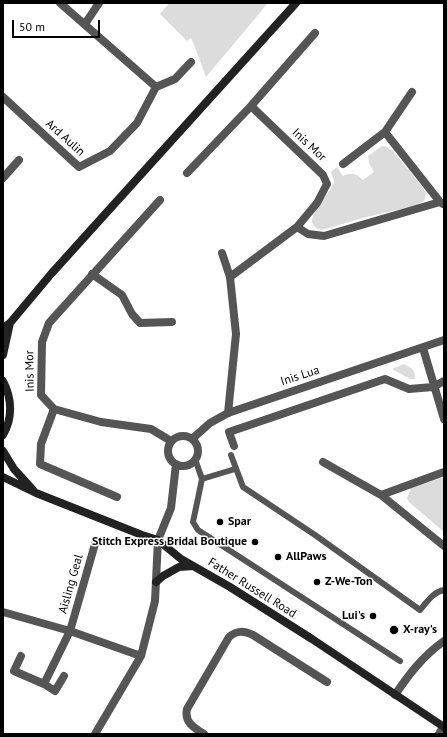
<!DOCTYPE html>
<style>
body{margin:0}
#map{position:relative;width:447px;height:737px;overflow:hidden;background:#fff;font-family:"PT Sans",sans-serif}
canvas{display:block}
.frame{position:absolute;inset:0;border:4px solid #000;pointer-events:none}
.scale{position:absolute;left:12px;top:20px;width:88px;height:18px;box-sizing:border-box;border:2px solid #000;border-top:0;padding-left:5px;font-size:12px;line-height:14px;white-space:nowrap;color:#000;-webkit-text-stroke:3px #fff;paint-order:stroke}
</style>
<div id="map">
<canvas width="447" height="737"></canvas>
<div class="frame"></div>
<div class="scale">50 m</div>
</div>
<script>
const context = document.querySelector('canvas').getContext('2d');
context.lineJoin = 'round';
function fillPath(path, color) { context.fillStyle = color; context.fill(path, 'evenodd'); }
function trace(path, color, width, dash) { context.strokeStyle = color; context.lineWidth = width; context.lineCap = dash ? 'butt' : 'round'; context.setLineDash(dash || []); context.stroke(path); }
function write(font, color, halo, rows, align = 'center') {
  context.font = font + ' "PT Sans",sans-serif'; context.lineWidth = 3; context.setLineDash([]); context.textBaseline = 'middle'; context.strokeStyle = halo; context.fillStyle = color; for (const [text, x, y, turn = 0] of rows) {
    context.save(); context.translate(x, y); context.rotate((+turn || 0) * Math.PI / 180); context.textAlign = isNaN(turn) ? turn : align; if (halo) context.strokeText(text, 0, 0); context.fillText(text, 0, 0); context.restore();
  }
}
fillPath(new Path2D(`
 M169,3H268L206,77C201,64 197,51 191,38L187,41L160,14Z
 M382,146L387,147L393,151L424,189L426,195L424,201L415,206L366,217L326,229C319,231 315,229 312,222C312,209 329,195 334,182L331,172L337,167L343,176C352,172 356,173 363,180L374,172L369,163L368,156Z
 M404,364C412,368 415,370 415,379H410L392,369Z
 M444,477V532L409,502L407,498L411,488Z`), '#dcdcdc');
trace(new Path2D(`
 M231,455L243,487L315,535L420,610C427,602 433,592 444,590
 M195,459L202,479L193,522L198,530L400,661
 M202,479L235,469`), '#555', 6);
trace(new Path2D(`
 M60,3L156,87
 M85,24L99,3
 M3,97L79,167L110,151L137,123L156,87L175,79L191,62
 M385,132L440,202L443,204
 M343,164L385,132L412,92
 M187,173L251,106L315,33
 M3,178L19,160
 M297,227L308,234L324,236L440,202
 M222,253L230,277L236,334L228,413
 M92,274L122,295L132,314L140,323L172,322
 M230,277L297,227L317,203L327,184L323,175L251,106
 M423,348L444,419
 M54,409L101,422L151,429L171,441
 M168 451a15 15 0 1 1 30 0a15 15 0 1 1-30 0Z
 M192,439L210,423L228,413L444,340
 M234,446L229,432L385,379L409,389L433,387L444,381
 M323,462L381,495
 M444,472L381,495L444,546
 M117,497L40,464L41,444L54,409L41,395L42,342L49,323L160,200
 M3,612L70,631L141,656
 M21,656L14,671L44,684L55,691L64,676
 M44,684L70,631L95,544
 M395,695C409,674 423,656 444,641
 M95,734L141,656L155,601L158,540L171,508L176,464
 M204,734C194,728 184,722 187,709L229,637C237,630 244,631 253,635L327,682
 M439,734L443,727`), '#555', 8);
trace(new Path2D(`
 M3,328L10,323L51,274L296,3
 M3,355L10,323
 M3,381C12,398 13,418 3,435
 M3,451L14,469L33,490
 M3,477L36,493L142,535L158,540L181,559L230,587L312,639L444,727
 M156,582L163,576L179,567L193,566`), '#222', 8);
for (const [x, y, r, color] of [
 [220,522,4,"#000"],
 [255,542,4,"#000"],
 [278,557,4,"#000"],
 [317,582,4,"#000"],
 [373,616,4,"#000"],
 [394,630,5,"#000"]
]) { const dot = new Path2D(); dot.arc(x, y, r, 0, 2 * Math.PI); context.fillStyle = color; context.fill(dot); trace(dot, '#fff', 1.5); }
write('12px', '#000', '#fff', [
 ["Ard Aulin",65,138,42],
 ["Inis Mor",309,145,43],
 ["Inis Mor",30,371,-91],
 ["Inis Lua",300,376,-18],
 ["Aisling Geal",71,584,-74],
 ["Father Russell Road",252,588,32]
]);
write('bold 12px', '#000', '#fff', [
 ["Spar",228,522],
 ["Stitch Express Bridal Boutique",247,542,"right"],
 ["AllPaws",286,557],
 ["Z-We-Ton",325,582],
 ["Lui's",365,616,"right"],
 ["X-ray's",403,630]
], 'left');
</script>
